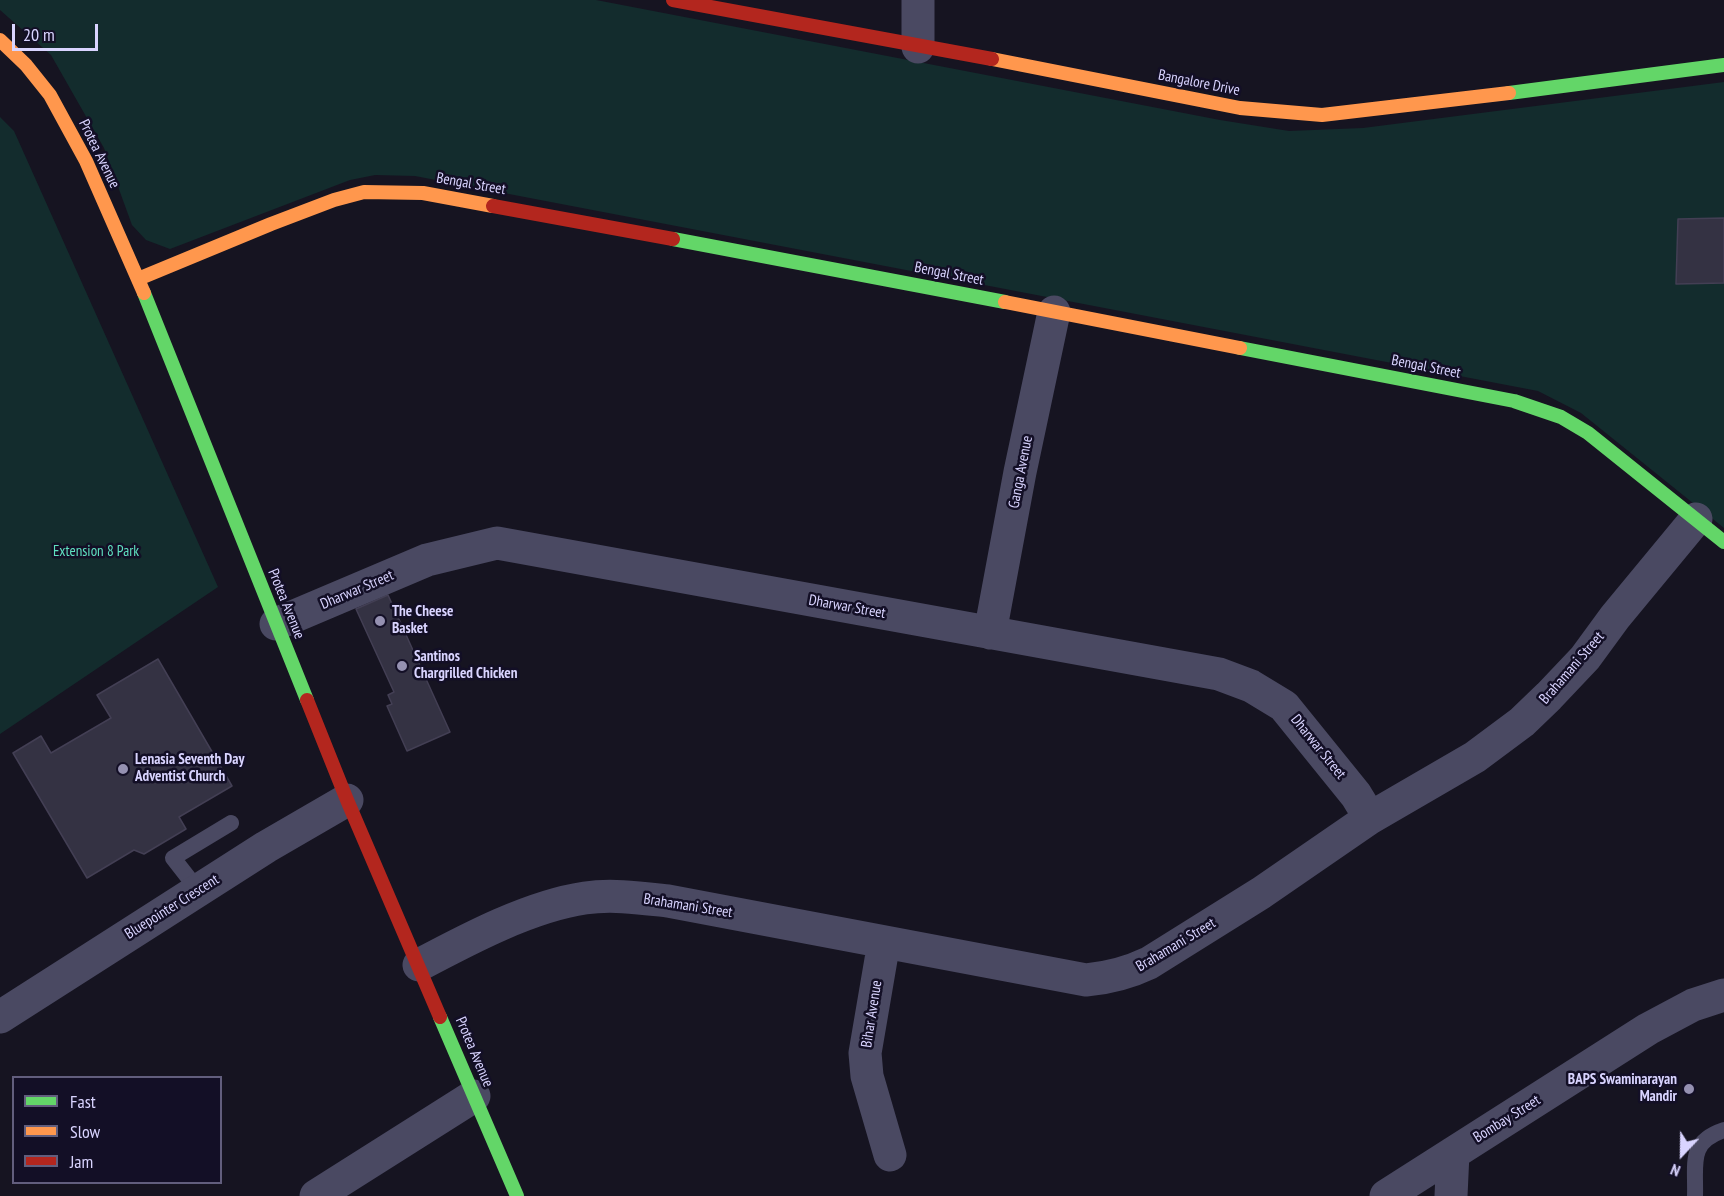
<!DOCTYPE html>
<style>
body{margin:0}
#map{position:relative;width:1724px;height:1196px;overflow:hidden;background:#161421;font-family:"PT Sans Narrow",sans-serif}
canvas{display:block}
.legend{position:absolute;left:12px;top:1076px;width:210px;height:108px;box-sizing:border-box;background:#130f26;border:2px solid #625e7d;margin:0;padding:8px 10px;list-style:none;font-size:18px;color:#d9d4ff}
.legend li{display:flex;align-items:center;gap:12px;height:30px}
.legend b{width:30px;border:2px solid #625e7d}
.north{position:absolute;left:1652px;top:1124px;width:60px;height:60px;-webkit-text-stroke:4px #130f26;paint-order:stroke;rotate:202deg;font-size:16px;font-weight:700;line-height:24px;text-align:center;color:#d9d4ff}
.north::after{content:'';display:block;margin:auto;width:21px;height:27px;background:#d9d4ff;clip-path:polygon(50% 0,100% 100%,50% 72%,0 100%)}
.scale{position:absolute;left:12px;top:24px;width:86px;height:27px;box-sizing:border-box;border:3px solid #d9d4ff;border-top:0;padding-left:8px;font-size:18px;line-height:21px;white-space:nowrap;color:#d9d4ff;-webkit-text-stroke:4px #130f26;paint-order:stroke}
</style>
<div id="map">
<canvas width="1724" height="1196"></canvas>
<ul class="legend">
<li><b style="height:8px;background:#63d668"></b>Fast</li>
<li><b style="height:8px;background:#ff974d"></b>Slow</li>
<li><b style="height:8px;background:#b3261e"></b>Jam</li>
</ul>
<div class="north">N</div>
<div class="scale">20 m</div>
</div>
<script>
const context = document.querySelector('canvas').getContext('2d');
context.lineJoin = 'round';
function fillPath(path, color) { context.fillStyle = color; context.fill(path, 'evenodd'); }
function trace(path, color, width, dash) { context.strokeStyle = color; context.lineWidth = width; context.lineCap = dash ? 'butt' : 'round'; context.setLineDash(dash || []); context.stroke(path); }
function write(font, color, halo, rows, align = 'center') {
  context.font = font + ' "PT Sans Narrow",sans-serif'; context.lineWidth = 5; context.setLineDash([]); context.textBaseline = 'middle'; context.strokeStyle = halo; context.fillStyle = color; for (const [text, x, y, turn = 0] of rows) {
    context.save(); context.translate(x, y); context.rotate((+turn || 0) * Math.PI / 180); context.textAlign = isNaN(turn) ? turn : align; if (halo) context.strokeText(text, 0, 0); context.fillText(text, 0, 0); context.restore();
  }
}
fillPath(new Path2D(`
 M0,0H596L1220,120L1289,131L1363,128L1724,82V528L1581,413L1538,391L415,176L375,175L350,180L170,249L146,240L132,225L104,148L51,55L0,10Z
 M0,117L14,131L218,587L0,734Z`), '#132c2d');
const building = new Path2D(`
 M1724,218V283L1676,284L1678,219Z
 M388,595L450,732L407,751L387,706L392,704L388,695L394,692L356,609Z
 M158,659L232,786L179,817L186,829L144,854L134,850L87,878L13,753L41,736L51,753L111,718L97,695Z`);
fillPath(building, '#343243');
trace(building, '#433f54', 1.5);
trace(new Path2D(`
 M198,890L173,858L231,823
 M1695,1196C1696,1163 1688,1142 1724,1130`), '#4a4962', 16);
trace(new Path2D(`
 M918,47V0
 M276,624L427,560L497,543L1219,674L1251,686L1284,706L1356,795L1370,818
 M990,633L1020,472L1054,312
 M884,942L865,1053L867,1076L890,1155
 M419,965C468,939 530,906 585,898C612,894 641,898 668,901L1086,980C1109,978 1128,973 1149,963L1261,893L1370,818L1475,757L1522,722L1549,696L1585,658L1615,617L1696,519
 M0,1017L266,847L347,800
 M316,1196L474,1096
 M1386,1196L1648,1029L1693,1005L1724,995
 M1451,1196L1453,1153`), '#4a4962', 33);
trace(new Path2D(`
 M1509,93L1724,65
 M673,239L1005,302
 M144,293L307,700
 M1240,348L1514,401L1561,417L1588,433L1724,542
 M440,1017L517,1196`), '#63d668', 14);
trace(new Path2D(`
 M0,40L26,65L50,95L86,161L144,293
 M992,59L1240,108L1322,115L1509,93
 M138,279L271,224L334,200L364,192L423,193L493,206
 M1005,302L1240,348`), '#ff974d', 14);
trace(new Path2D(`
 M673,0L992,59
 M493,206L673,239
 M307,700L347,800L440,1017`), '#b3261e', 14);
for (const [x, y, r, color] of [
 [380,621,6,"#9591b1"],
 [402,666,6,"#9591b1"],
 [123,769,6,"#9591b1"],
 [1689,1089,6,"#9591b1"]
]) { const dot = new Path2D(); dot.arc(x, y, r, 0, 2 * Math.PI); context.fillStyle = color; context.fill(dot); trace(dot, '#130f26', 2); }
write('15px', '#d9d4ff', '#130f26', [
 ["Bangalore Drive",1199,83,11],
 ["Protea Avenue",99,154,64],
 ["Bengal Street",471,184,10],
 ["Bengal Street",949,274,11],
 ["Bengal Street",1426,367,11],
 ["Ganga Avenue",1021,472,-79],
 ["Dharwar Street",357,590,-23],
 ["Protea Avenue",286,604,68],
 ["Dharwar Street",847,607,10],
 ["Brahamani Street",1572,668,-49],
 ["Dharwar Street",1318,747,51],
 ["Brahamani Street",688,906,9],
 ["Bluepointer Crescent",172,907,-32],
 ["Brahamani Street",1176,945,-31],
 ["Bihar Avenue",872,1014,-81],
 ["Protea Avenue",474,1052,67],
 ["Bombay Street",1507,1119,-32]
]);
write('15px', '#5fe0c0', '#130f26', [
 ["Extension 8 Park",96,552]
]);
write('bold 15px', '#d9d4ff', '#130f26', [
 ["The Cheese",392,612],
 ["Basket",392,629],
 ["Santinos",414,657],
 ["Chargrilled Chicken",414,674],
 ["Lenasia Seventh Day",135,760],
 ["Adventist Church",135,777],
 ["BAPS Swaminarayan",1677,1080,"right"],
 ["Mandir",1677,1097,"right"]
], 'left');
</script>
